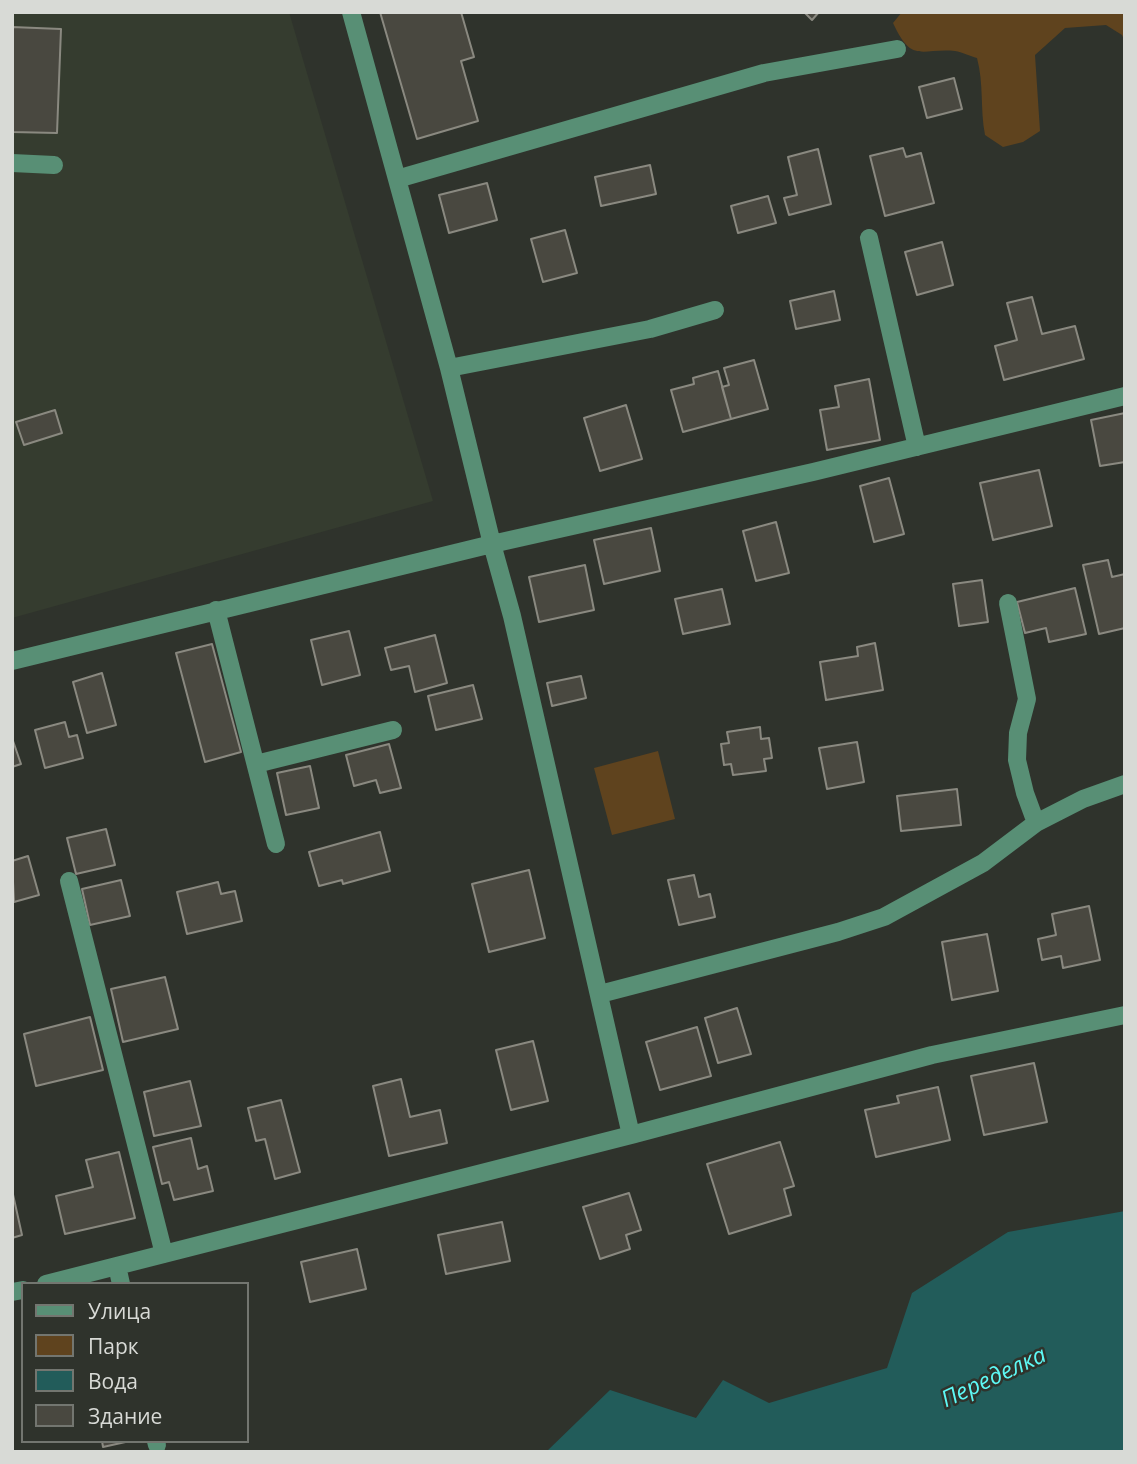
<!DOCTYPE html>
<meta charset="utf-8">
<style>
body{margin:0}
#map{position:relative;width:1137px;height:1464px;overflow:hidden;background:#2f332c;font-family:"Open Sans",sans-serif}
canvas{display:block}
.frame{position:absolute;inset:0;border:14px solid #d8dad6;pointer-events:none}
.legend{position:absolute;left:21px;top:1282px;width:228px;height:161px;box-sizing:border-box;background:#2f332c;border:2px solid #737670;margin:0;padding:9px 12px;list-style:none;font-size:21px;color:#d8dad6}
.legend li{display:flex;align-items:center;gap:14px;height:35px}
.legend b{width:35px;border:2px solid #737670}
</style>
<div id="map">
<canvas width="1137" height="1464"></canvas>
<div class="frame"></div>
<ul class="legend">
<li><b style="height:9px;background:#588f75"></b>Улица</li>
<li><b style="height:19px;background:#5f431e"></b>Парк</li>
<li><b style="height:19px;background:#225c5a"></b>Вода</li>
<li><b style="height:19px;background:#494840"></b>Здание</li>
</ul>
</div>
<script>
const context = document.querySelector('canvas').getContext('2d');
context.lineJoin = 'round';
function fillPath(path, color) { context.fillStyle = color; context.fill(path, 'evenodd'); }
function trace(path, color, width, dash) { context.strokeStyle = color; context.lineWidth = width; context.lineCap = dash ? 'butt' : 'round'; context.setLineDash(dash || []); context.stroke(path); }
function write(font, color, halo, rows, align = 'center') {
  context.font = font + ' "Open Sans",sans-serif'; context.lineWidth = 5; context.setLineDash([]); context.textBaseline = 'middle'; context.strokeStyle = halo; context.fillStyle = color; for (const [text, x, y, turn = 0] of rows) {
    context.save(); context.translate(x, y); context.rotate((+turn || 0) * Math.PI / 180); context.textAlign = isNaN(turn) ? turn : align; if (halo) context.strokeText(text, 0, 0); context.fillText(text, 0, 0); context.restore();
  }
}
fillPath(new Path2D(`
 M12,12H289L433,501L12,618Z`), '#353c2f');
fillPath(new Path2D(`
 M902,12H1125V42L1122,35L1106,25L1065,28L1035,55L1040,131L1023,142L1003,147L985,135C980,109 984,84 977,58C970,56 962,52 955,51C920,48 912,64 893,23Z
 M658,751L675,819L612,835L594,768Z`), '#5f431e');
fillPath(new Path2D(`
 M1125,1211V1452H546L610,1390L696,1418L723,1380L769,1403L887,1368L912,1293L1008,1232Z`), '#225c5a');
const building = new Path2D(`
 M380,12H461L474,57L461,61L478,121L417,139Z
 M804,12H819L812,20Z
 M12,27L61,29L57,133L12,132Z
 M954,78L962,109L927,118L919,87Z
 M903,148L906,157L921,153L934,203L885,216L870,156Z
 M818,149L831,204L789,215L784,198L797,195L788,157Z
 M650,165L656,194L601,206L595,177Z
 M487,183L497,220L449,233L439,195Z
 M768,196L776,223L738,233L731,206Z
 M565,230L577,273L543,282L531,239Z
 M942,242L953,285L917,295L905,252Z
 M834,291L840,320L796,329L790,301Z
 M1032,297L1042,334L1075,326L1084,359L1004,380L995,346L1017,340L1007,303Z
 M754,360L768,409L731,419L722,387L729,385L724,368Z
 M718,371L731,419L683,432L671,390L694,384L693,378Z
 M869,379L880,440L827,450L820,410L839,407L835,386Z
 M626,405L642,459L600,471L584,418Z
 M55,410L62,433L24,445L16,422Z
 M1125,413V462L1100,466L1091,420Z
 M1039,470L1052,526L993,540L980,483Z
 M889,478L904,534L874,542L860,486Z
 M776,522L789,573L756,581L743,531Z
 M651,528L660,571L604,584L594,540Z
 M1108,560L1112,577L1125,574V628L1099,634L1083,565Z
 M585,565L594,610L539,622L529,577Z
 M982,580L988,622L959,626L953,584Z
 M1075,588L1086,634L1049,642L1046,628L1025,633L1017,602Z
 M722,589L730,624L683,634L675,599Z
 M349,631L360,675L322,685L311,640Z
 M435,635L447,683L415,692L409,666L391,670L385,648Z
 M875,643L883,690L826,700L820,662L858,656L857,647Z
 M212,644L241,752L205,762L176,653Z
 M102,673L116,725L87,733L73,682Z
 M581,676L586,698L552,706L547,683Z
 M473,685L482,719L436,730L428,696Z
 M65,722L69,737L77,735L83,758L45,768L35,730Z
 M760,727L761,739L769,738L772,758L764,759L766,771L733,775L731,764L724,765L721,744L729,743L727,732Z
 M12,738L21,764L12,767Z
 M857,742L864,782L827,789L819,748Z
 M389,744L401,788L380,793L376,780L354,786L346,755Z
 M310,766L319,808L286,815L277,773Z
 M957,789L961,825L901,831L897,796Z
 M106,829L115,865L76,874L67,838Z
 M380,832L390,871L343,884L342,880L319,886L309,852Z
 M28,856L39,895L14,902L12,861Z
 M529,870L545,938L489,952L472,884Z
 M694,875L699,897L710,894L715,917L679,925L668,880Z
 M121,880L130,916L90,925L82,889Z
 M218,882L221,894L235,891L242,921L187,934L177,892Z
 M1089,906L1100,960L1063,968L1061,956L1042,960L1038,939L1056,935L1052,914Z
 M987,934L998,991L952,1000L942,942Z
 M165,977L178,1029L123,1042L111,989Z
 M737,1008L751,1054L718,1063L705,1018Z
 M90,1017L103,1070L36,1086L24,1034Z
 M697,1027L711,1076L660,1090L646,1042Z
 M533,1041L548,1101L511,1110L496,1050Z
 M1034,1063L1047,1122L984,1135L971,1076Z
 M401,1079L410,1117L440,1110L447,1143L389,1156L373,1086Z
 M190,1081L201,1126L154,1136L144,1092Z
 M938,1087L950,1140L876,1157L865,1110L899,1103L897,1096Z
 M281,1100L300,1172L275,1179L265,1139L256,1141L248,1108Z
 M191,1138L198,1169L207,1166L213,1191L174,1200L169,1182L162,1184L153,1147Z
 M780,1142L794,1186L784,1189L791,1215L729,1234L707,1164Z
 M119,1152L135,1218L65,1234L56,1196L93,1187L86,1160Z
 M12,1190L22,1235L12,1238Z
 M629,1193L641,1230L626,1235L630,1249L600,1259L583,1207Z
 M502,1222L510,1261L446,1274L438,1235Z
 M357,1249L366,1289L310,1302L301,1262Z
 M102,1441H130L103,1447Z`);
fillPath(building, '#494840');
trace(building, '#8a8980', 2);
trace(new Path2D(`
 M351,12L449,368L492,544L512,616L631,1135L932,1055L1125,1015
 M12,163L54,165
 M397,179L764,73L897,49
 M869,238L917,447
 M449,368L650,329L715,310
 M1008,603L1027,699L1018,733L1017,760L1025,793L1036,823
 M216,610L276,844
 M12,661L492,544L813,472L1125,396
 M256,764L393,730
 M69,881L164,1254
 M600,994L838,932L884,917L983,863L1036,823L1083,799L1125,784
 M117,1266L121,1284
 M46,1284L631,1135
 M12,1292L23,1290
 M156,1441L157,1445`), '#588f75', 18);
write('italic 23px', '#5df8f4', '#2f332c', [
 ["Переделка",994,1378,-25]
]);
</script>
